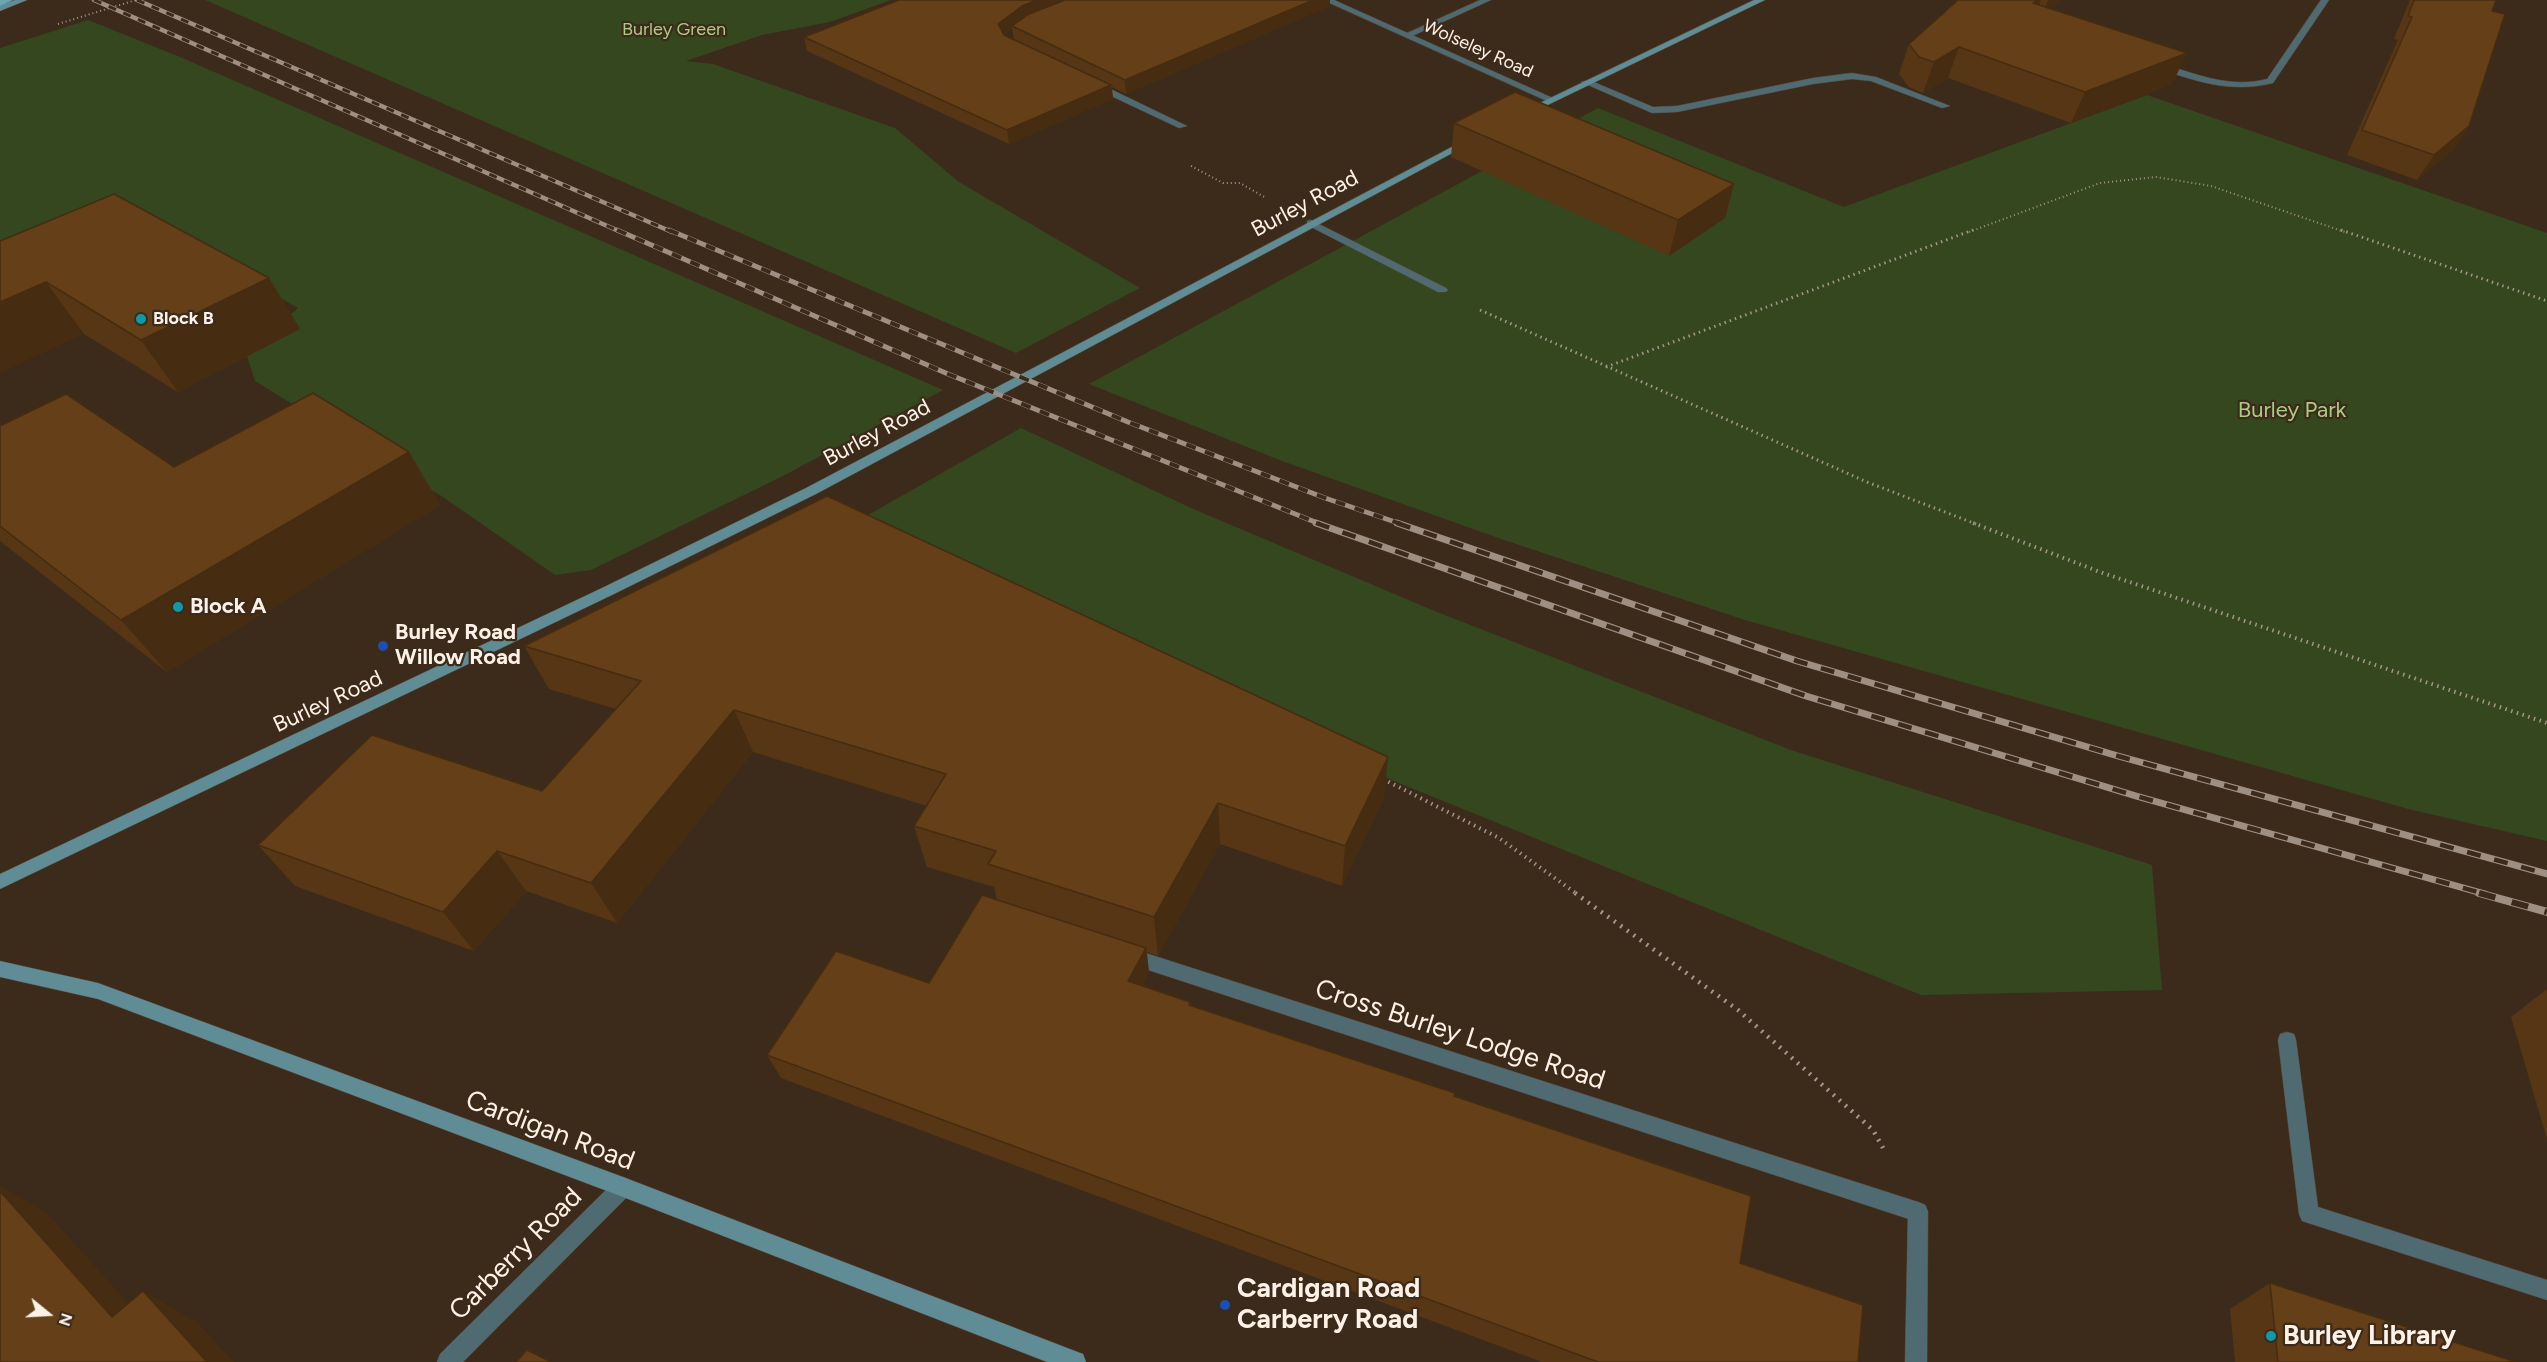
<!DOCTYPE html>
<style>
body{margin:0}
#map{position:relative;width:2547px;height:1362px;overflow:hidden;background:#3c2b1b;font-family:Figtree,sans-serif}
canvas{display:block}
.north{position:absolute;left:18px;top:1284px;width:60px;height:60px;-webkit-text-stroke:4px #3c2b1b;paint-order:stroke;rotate:108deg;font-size:16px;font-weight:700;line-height:24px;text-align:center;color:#fef2e8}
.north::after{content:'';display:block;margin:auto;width:21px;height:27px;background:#fef2e8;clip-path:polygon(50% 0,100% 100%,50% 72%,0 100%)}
</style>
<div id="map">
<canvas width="2547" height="1362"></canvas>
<div class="north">N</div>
</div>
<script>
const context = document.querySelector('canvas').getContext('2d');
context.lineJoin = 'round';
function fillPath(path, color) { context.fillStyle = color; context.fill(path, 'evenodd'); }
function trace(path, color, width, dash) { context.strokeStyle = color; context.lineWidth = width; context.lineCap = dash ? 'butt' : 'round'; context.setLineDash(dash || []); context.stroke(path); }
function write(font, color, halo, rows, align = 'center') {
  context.font = font + ' Figtree,sans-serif'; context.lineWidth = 4.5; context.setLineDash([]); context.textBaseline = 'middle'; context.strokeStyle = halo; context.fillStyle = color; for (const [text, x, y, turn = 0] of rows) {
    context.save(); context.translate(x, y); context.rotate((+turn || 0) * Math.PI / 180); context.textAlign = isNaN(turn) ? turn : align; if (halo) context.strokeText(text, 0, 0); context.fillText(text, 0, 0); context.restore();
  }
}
fillPath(new Path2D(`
 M205,0H891L830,22L762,35L686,61L713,64L895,128L959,182L1140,288L1016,353Z
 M88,20L180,57L943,390L785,475L591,570L555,575L443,497L255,381L246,353L298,308L104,199L0,254V48Z
 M2147,95L2547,233V841L2408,809L1745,620L1504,540L1282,461L1089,384L1598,108L1844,207Z
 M1021,428L1191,508L1437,612L1791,750L2152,865L2162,990L1921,995L1394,781L847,527Z`), '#34471f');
const lane = new Path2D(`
 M1480,0H1491L1410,37L1403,35Z
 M1852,73L1876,77L1950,106L1942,108L1871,81L1852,79L1813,84L1677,112L1652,113L1581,82L1589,80L1653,107L1677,106L1813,78Z
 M1311,220L1446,288L1448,290L1446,292H1438L1307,225V221Z
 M1130,948L1918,1202L1925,1205L1928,1212L1925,1219L1918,1222L1130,964L1124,961L1121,956L1124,951Z
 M2287,1032L2294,1034L2296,1040L2318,1207L2547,1280V1300L2302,1221L2299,1214L2278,1040L2280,1034Z`);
const street = new Path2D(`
 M1323,0H1334L1555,99L1547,101Z
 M2321,0H2329L2273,83C2241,91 2212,86 2181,76C2172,73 2161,71 2154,66L2159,63C2195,73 2228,89 2267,79Z
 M1092,83H1098L1187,126L1179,128L1092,87Z
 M623,1177L630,1180L633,1187L630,1194L463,1362H437L440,1354L616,1180Z
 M1918,1202L1925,1205L1928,1212L1927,1362H1905L1908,1212L1911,1205Z`);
const secondary = new Path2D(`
 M15,0H27L0,11V5Z
 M1754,0H1765L1527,115L1519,113Z
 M1465,140L1473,142L816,494L614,594L0,889V874L604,587L806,488Z
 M0,961L98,983L623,1177L1075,1351L1083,1354L1086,1362H1047L623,1197L98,999L0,977Z`);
const primary = new Path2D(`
 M0,0H13L0,6Z`);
trace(lane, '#574738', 1);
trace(street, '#574738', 1);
trace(secondary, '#574738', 1);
trace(primary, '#574738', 1);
trace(new Path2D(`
 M58,24L136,0
 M1191,166L1223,183H1240L1266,198
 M1969,232L2100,183L2156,177L2211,186L2345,232`), '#a39588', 2, [1, 3]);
trace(new Path2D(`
 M2341,230L2547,301
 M1480,310L1867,482L1976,524
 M1606,367L1973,230`), '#a39588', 3, [1.5, 4]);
trace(new Path2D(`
 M1973,523L2100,572L2547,723
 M1383,779L1499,838L1577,894`), '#a39588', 4, [1.5, 4.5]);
trace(new Path2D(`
 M1575,893L1738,1010L1873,1130L1883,1148`), '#a39588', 4.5, [2, 6]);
fillPath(lane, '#4f6b71');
fillPath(street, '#4f6b71');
fillPath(secondary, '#5f8c95');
fillPath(primary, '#6ba5b1');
const railFar3 = new Path2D(`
 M94,0L621,232
 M137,0L672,232`);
const railFar2 = new Path2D(`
 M617,230L948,374L1320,524
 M669,230L1128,422L1325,498L1401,524`);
const railFar1 = new Path2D(`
 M1316,523L1806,696L2136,796L2485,894
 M1397,523L1797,661L2118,756L2547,874`);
const rail = new Path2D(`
 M2479,893L2547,912`);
trace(railFar3, '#9d8f82', 4.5);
trace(railFar2, '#9d8f82', 5);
trace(railFar1, '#9d8f82', 7);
trace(rail, '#9d8f82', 8);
trace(railFar3, '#3c2b1b', 3, [8]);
trace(railFar2, '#3c2b1b', 4, [10]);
trace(railFar1, '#3c2b1b', 4.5, [14]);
trace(rail, '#3c2b1b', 6, [17]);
fillPath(new Path2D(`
 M1958,0H2060L2051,9L2187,53L2172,84L2071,123L1948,78L1923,93L1909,87L1899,74L1909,44Z
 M2410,0H2496L2492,11L2469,126L2453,150L2417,180L2347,155L2398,40L2394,39Z
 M1330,6L1126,94L1112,87L1113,99L1009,144L807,51L804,37ZM1012,28L1014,40L1004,35Z
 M1454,123L1734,184L1725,218L1669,256L1451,157Z
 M0,241L269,278L300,329L178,392L84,334Z
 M0,426L174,467L409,452L440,505L167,672L0,541Z
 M524,646L1384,798L1342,886L1220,844L1158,956L1147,952L1149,973L1142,985L1190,1002L1191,1005L1455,1096L1740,1263L1858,1362H1542L781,1078L767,1055L929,983L997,900L994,887L927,867L914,826L927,806L753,752L617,923L526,891L474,951L295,886L258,845L542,791L616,709L549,689Z
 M2547,989V1139L2511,1017Z
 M2270,1283L2516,1362H2235L2230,1309Z`), '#563614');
fillPath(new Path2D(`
 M1037,0H1075L1012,26V28L1000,38L998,24L1022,6Z
 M1313,0H1330V6L1126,94L1125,80Z
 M2038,0H2041L2030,28L2033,3Z
 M2048,0H2060L2039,21Z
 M1959,47L1948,78L1923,93L1934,62Z
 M2187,53L2172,84L2071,123L2085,92Z
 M1111,85L1113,99L1009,144L1007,130Z
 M2469,126L2453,150L2417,180L2434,155Z
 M1734,184L1725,218L1669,256L1678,220Z
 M269,278L300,329L178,392L141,340Z
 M46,282L84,334L0,373V302Z
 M409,452L440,505L167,672L121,620Z
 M734,710L753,752L617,923L591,883Z
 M1388,757L1384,798L1342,886L1345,846Z
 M1218,803L1220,844L1158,956L1154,917Z
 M497,851L526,891L474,951L443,912Z
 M1146,948L1149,973L1132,1005L1128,981Z
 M0,1185L48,1214L168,1347L112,1317L0,1191Z
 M143,1291L197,1322L234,1362H207Z`), '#462c10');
const building = new Path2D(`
 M899,0H1037L1022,6L998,24L1004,35L1111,85L1007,130L804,37Z
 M1065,0H1313L1125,80L1012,26L1029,14Z
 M1958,0H2038L2033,3L2187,53L2085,92L1959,47L1934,62L1919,57L1909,44Z
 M2414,0H2496L2492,11L2505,14L2469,126L2434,155L2362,130L2412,17L2408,16Z
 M1515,92L1734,184L1678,220L1454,123Z
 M114,194L269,278L141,340L46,282L0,302V241Z
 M313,393L409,452L121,620L0,526V426L66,394L174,467Z
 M827,496L1388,757L1345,846L1218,803L1154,917L988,864L996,851L914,826L946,774L734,710L591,883L497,851L443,912L258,845L372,735L542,791L641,681L524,646Z
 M982,895L1146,948L1128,981L1190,1002L1189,1005L1455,1093L1454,1096L1751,1196L1740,1263L1863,1305L1858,1362H1598L767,1055L836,951L929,983Z
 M0,1191L112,1317L143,1291L207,1362H0Z
 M2270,1283L2516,1362H2278Z
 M527,1350L551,1362H516Z`);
fillPath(building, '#643f17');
trace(building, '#462c10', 1.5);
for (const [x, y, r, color] of [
 [141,319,6,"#0f9aa8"],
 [178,607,6,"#0f9aa8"],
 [383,646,6,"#1a4fb4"],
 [1225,1305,6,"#1a4fb4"],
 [2271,1336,6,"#0f9aa8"]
]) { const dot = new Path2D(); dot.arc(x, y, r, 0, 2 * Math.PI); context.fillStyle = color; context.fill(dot); trace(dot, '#3c2b1b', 2); }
write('18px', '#a9cd85', '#3c2b1b', [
 ["Burley Green",674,30]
]);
write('18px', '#fef2e8', '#3c2b1b', [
 ["Wolseley Road",1478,49,24]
]);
write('bold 18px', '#fef2e8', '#3c2b1b', [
 ["Block B",153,319]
], 'left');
write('22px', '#fef2e8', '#3c2b1b', [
 ["Burley Road",1305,204,-28],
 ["Burley Road",877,433,-28],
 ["Burley Road",328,702,-25]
]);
write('22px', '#a9cd85', '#3c2b1b', [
 ["Burley Park",2292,411]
]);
write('bold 22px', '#fef2e8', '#3c2b1b', [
 ["Block A",190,607],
 ["Burley Road",395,633],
 ["Willow Road",395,658]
], 'left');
write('27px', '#fef2e8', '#3c2b1b', [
 ["Cross Burley Lodge Road",1460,1035,18],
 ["Cardigan Road",550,1131,21],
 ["Carberry Road",516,1254,-45]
]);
write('bold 27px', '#fef2e8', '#3c2b1b', [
 ["Cardigan Road",1237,1289],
 ["Carberry Road",1237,1320],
 ["Burley Library",2283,1336]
], 'left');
</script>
